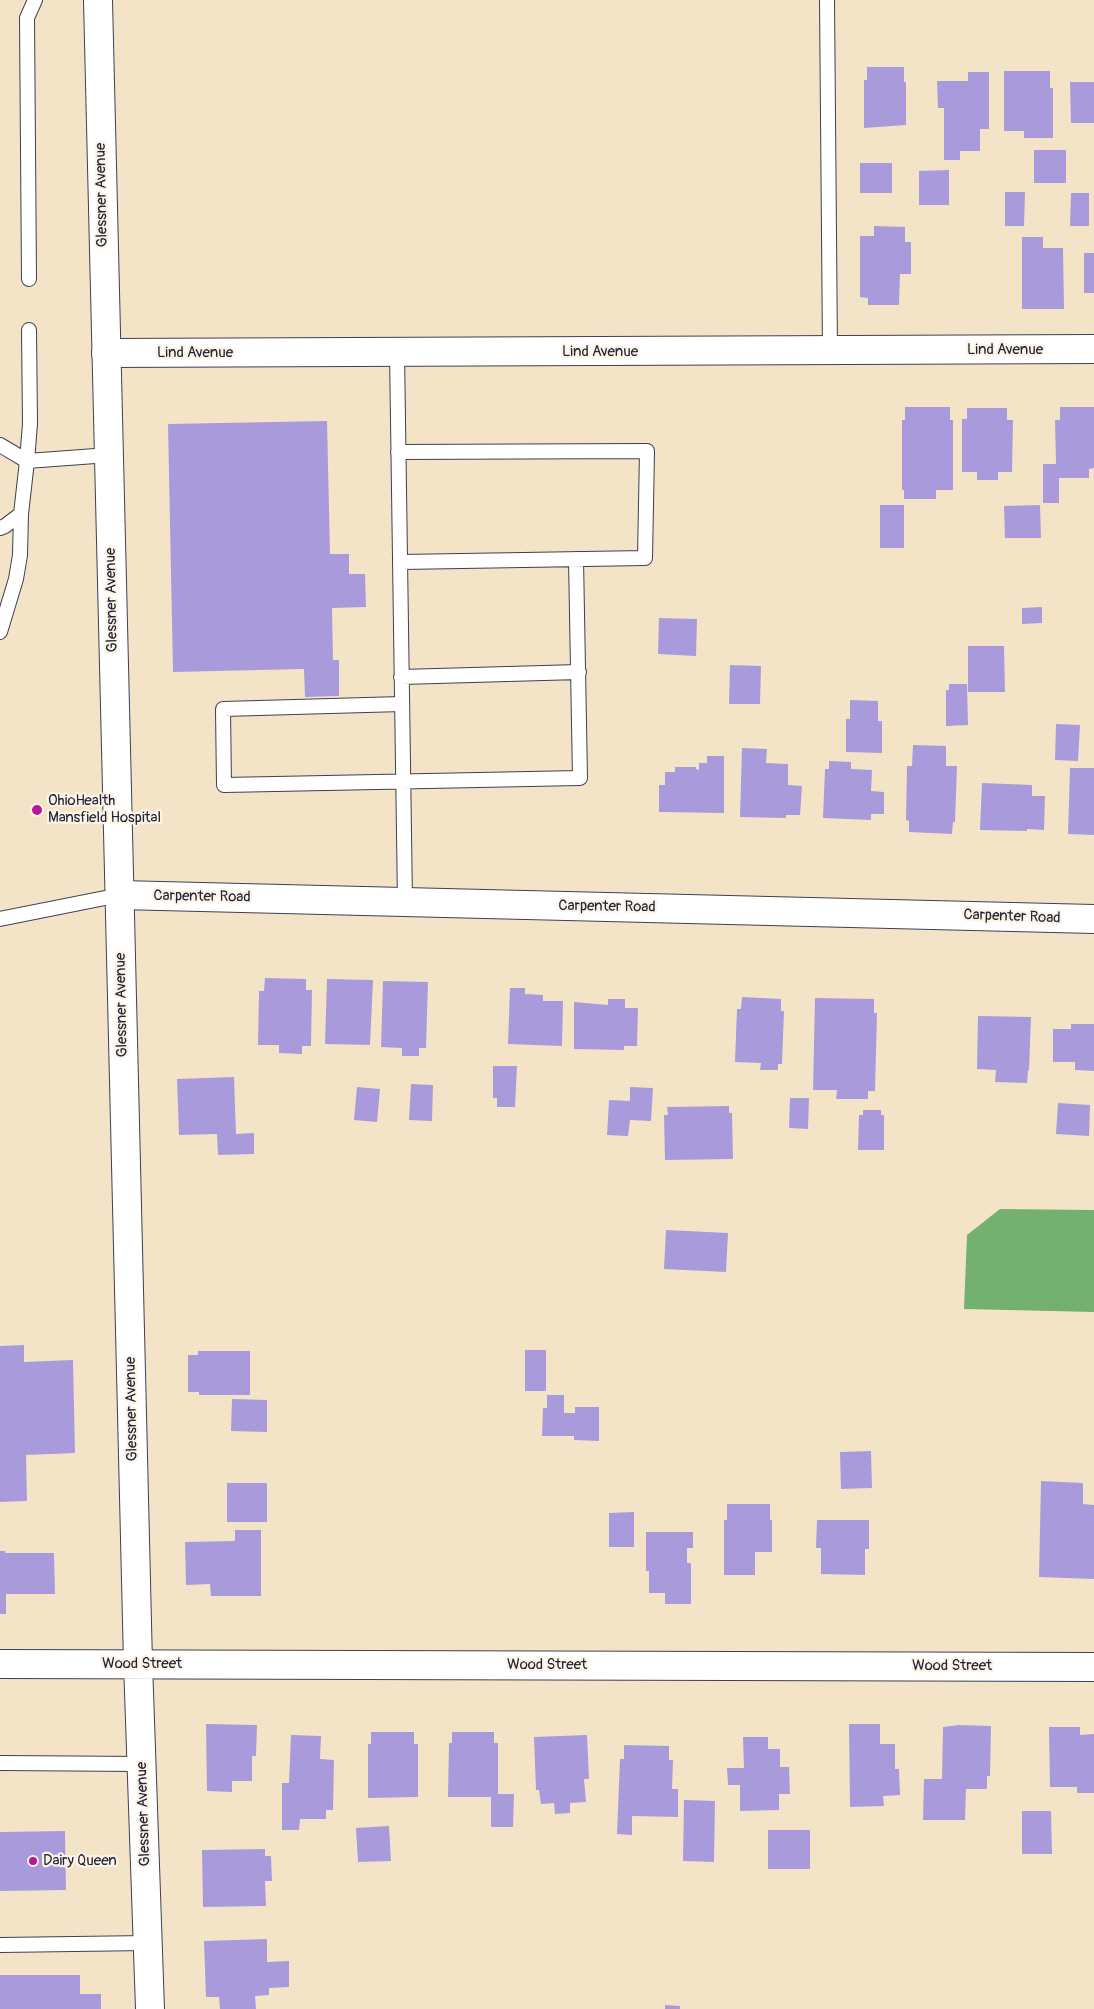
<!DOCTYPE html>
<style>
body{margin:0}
canvas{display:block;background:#f3e4c7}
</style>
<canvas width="1094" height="2009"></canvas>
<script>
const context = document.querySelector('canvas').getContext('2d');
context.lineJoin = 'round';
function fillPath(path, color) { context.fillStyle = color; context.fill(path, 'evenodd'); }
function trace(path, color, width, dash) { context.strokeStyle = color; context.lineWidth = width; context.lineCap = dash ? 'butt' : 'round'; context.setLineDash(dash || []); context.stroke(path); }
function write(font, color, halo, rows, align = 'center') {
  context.font = font + ' Pangolin,sans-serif'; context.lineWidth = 4.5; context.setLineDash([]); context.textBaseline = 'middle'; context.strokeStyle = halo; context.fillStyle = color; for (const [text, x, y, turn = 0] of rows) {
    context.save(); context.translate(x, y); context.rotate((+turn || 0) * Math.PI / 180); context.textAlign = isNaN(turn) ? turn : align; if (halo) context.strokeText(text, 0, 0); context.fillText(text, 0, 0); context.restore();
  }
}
fillPath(new Path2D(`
 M1000,1209L1094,1210V1312L964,1309L967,1235Z`), '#74b070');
fillPath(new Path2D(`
 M867,67H904V82H906V125L864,128V80H867Z
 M1004,71H1050V88H1053V138H1024V131H1004Z
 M968,72H989V129H980V151H960V160H944V108H938L937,81H968Z
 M1070,82H1094V123H1071Z
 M1034,150H1066V183H1034Z
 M860,163H892V193H860Z
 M949,170V205H919V171Z
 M1005,192H1025L1024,226H1005Z
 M1071,193H1089V226H1070Z
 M874,226L905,227V242H911V274H900L899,305H868V298L860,297V236H874Z
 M1022,237H1043V248H1063L1064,309H1022Z
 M1084,253H1094V293H1084Z
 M905,407H950V420H953V490H936V499H904V490H902V420H905Z
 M1060,407H1094V468L1089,469V478H1059V503H1043V464H1056L1055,420H1060Z
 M967,408H1007V420H1013L1012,472H998V480H977V472H962V419H967Z
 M327,421L330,554H349V574H365L366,607L332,608L333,660H339V696L305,697L304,669L173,672L168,424Z
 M880,505H904V548H880Z
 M1040,505L1041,538H1005L1004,506Z
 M1042,607V623L1022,624V608Z
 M659,618L697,619L696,656L658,654Z
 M968,646H1004L1005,692H968Z
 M730,665L761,666L760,704H729Z
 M949,684H967L968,725L946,726V690H949Z
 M850,700L878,701V721H882V753L846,752V719H850Z
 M1056,724L1080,725L1078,761L1055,760Z
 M913,745L946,746V766H957L955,822H953L952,834L909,832V821L906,820L907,766H912Z
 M742,748L767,749L766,763L788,764V785L802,786L800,815H786V818L740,817Z
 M707,756H724V813L659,812V785H665V772H675V767H696V769L699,770V763H707Z
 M829,761L851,762V769L872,770L871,791L884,792V814H871V820L823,818L825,769H829Z
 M1070,768H1094V835L1068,834Z
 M982,783L1032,785V796H1045L1044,830L1027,829V831L980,830Z
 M265,978L306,979V990H312L311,1046H302V1054L279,1053V1045H258L259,991H264Z
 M327,979L373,980L370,1045L325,1044Z
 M383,981L428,982L426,1048H419V1056H402V1048L381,1047Z
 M510,988H525V994L543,995V1001H563L562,1046L508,1044Z
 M742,997L781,999V1011H784L782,1064H778V1070H760L761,1063L735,1062L737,1009H741Z
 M815,998L874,999V1013H877L875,1091H868V1099H836L837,1090H813Z
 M608,999H625V1008H638L637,1046H624V1050L574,1049V1002L608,1005Z
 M978,1016L1031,1017L1029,1070H1028L1027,1083L995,1082L996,1070L977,1069Z
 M1071,1024H1094V1071L1075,1070V1062H1053V1029H1071Z
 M493,1066H517L515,1107H497V1098H493Z
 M234,1077L236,1134L254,1133V1154L218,1155L217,1134L179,1135L177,1079Z
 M411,1084L433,1085L432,1121L409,1120Z
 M357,1087L380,1089L377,1122L354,1120Z
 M630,1087L653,1088L651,1121L630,1120L628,1136L607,1135L609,1100L630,1101Z
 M790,1098H809L808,1129L789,1128Z
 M1058,1103L1090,1105L1089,1136L1056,1134Z
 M729,1106V1113H732L733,1159L665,1160L664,1115H668L667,1107Z
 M863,1110H881V1115H884V1150H858L859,1115H863Z
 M666,1230L728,1233L726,1272L664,1269Z
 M24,1345V1362L73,1360L75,1453L26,1455L27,1501L0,1502V1346Z
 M525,1350H546V1391H525Z
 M198,1351H250V1395H199V1392H188V1355H198Z
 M547,1395H564V1413H575V1407H599V1441L574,1440V1436H542L543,1408H547Z
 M232,1399L267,1400V1432L231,1431Z
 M871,1451L872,1488L841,1489L840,1452Z
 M1041,1481L1083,1483V1504L1094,1505V1579L1039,1577Z
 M227,1483H267V1522H227Z
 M727,1504H770V1520H772V1552H755V1575H724V1520H727Z
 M634,1512V1547H609V1513Z
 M817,1520H869V1549H865V1575L821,1574V1548H816Z
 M235,1530H261V1596H211L210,1584L186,1585L185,1542L235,1541Z
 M646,1532H693V1548H687V1563H691V1604H665V1593H649V1571H646Z
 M0,1551H5V1553H54L55,1594H6V1614H0Z
 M206,1724L257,1725L256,1756H252V1781H232V1792L207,1791Z
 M849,1724H880V1744H895V1769H899L900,1795L883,1796L884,1806L850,1807Z
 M959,1725L991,1726L990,1776H987V1789H966L965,1820H923L924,1779H942L943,1727Z
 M1049,1727H1080V1735L1094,1734V1793H1077V1787H1050Z
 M371,1732H414V1744H418V1797L368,1798V1744H371Z
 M452,1732H494V1743H498V1794H514L513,1827H491V1797H448L449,1743H452Z
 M291,1735L321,1736L320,1759L334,1760L333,1810H326V1819H300L299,1830H282V1783H289Z
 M587,1735L589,1779H584L586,1802L570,1803V1813L555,1814L554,1803L541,1804L539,1790H536L534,1737Z
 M743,1737H768V1749H780V1767H789L790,1794H779V1810L740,1811V1785H728L727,1768H744Z
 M624,1745L669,1746V1760H673L672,1789H678V1817L632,1816V1835L617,1834L620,1759H624Z
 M684,1800L715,1801L714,1862L683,1861Z
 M1022,1811H1051L1052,1854H1022Z
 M389,1826L391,1861L358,1862L356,1828Z
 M768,1830H810V1869H768Z
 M65,1831L66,1890L0,1891V1832Z
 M265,1849V1856H271L272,1881H265L266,1906L203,1907L202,1850Z
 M267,1939V1962L289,1961V1987L269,1988V1995L255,1996L256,2009H220L219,1997H206L204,1941Z
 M0,1975H80V1994H101V2009H0Z
 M665,2005L680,2006V2009H665Z`), '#a99bdb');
const lane = new Path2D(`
 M827,0L830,351
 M29,279L27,18L35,0
 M397,352L405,902
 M0,445L27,461L30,424L29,330
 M398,452L647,451L645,558L401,562
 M0,528L5,526L21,514
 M0,632L16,579L20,555L21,514L27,461L109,455
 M401,677L579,672
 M402,704L223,709L224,785L580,778L576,559
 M0,919L120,895
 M0,1763L142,1764
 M0,1945L148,1943`);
const street = new Path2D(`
 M106,353L1094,349
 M120,895L1094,919`);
const secondary = new Path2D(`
 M98,0L138,1663L150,2009
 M0,1664L1094,1667`);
trace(lane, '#413f50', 16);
trace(street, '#413f50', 30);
trace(secondary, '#413f50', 30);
trace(lane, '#fff', 14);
trace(street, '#fff', 28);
trace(secondary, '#fff', 28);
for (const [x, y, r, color] of [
 [37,810,6,"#b5179e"],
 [33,1861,5,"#b5179e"]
]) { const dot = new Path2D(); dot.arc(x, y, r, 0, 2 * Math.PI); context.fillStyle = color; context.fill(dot); trace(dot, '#fcf5e5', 2); }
write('15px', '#22223b', '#fcf5e5', [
 ["Glessner Avenue",102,195,-91],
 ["Lind Avenue",1005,350],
 ["Lind Avenue",600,352],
 ["Lind Avenue",195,353],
 ["Glessner Avenue",112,600,-91],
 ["Carpenter Road",202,897,1],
 ["Carpenter Road",607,907,1],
 ["Carpenter Road",1012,917,2],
 ["Glessner Avenue",122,1005,-91],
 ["Glessner Avenue",132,1409,-91],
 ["Wood Street",142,1664],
 ["Wood Street",547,1665],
 ["Wood Street",952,1666],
 ["Glessner Avenue",144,1814,-92]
]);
write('15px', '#22223b', '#fcf5e5', [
 ["OhioHealth",48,801],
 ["Mansfield Hospital",48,818],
 ["Dairy Queen",43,1861]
], 'left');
</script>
